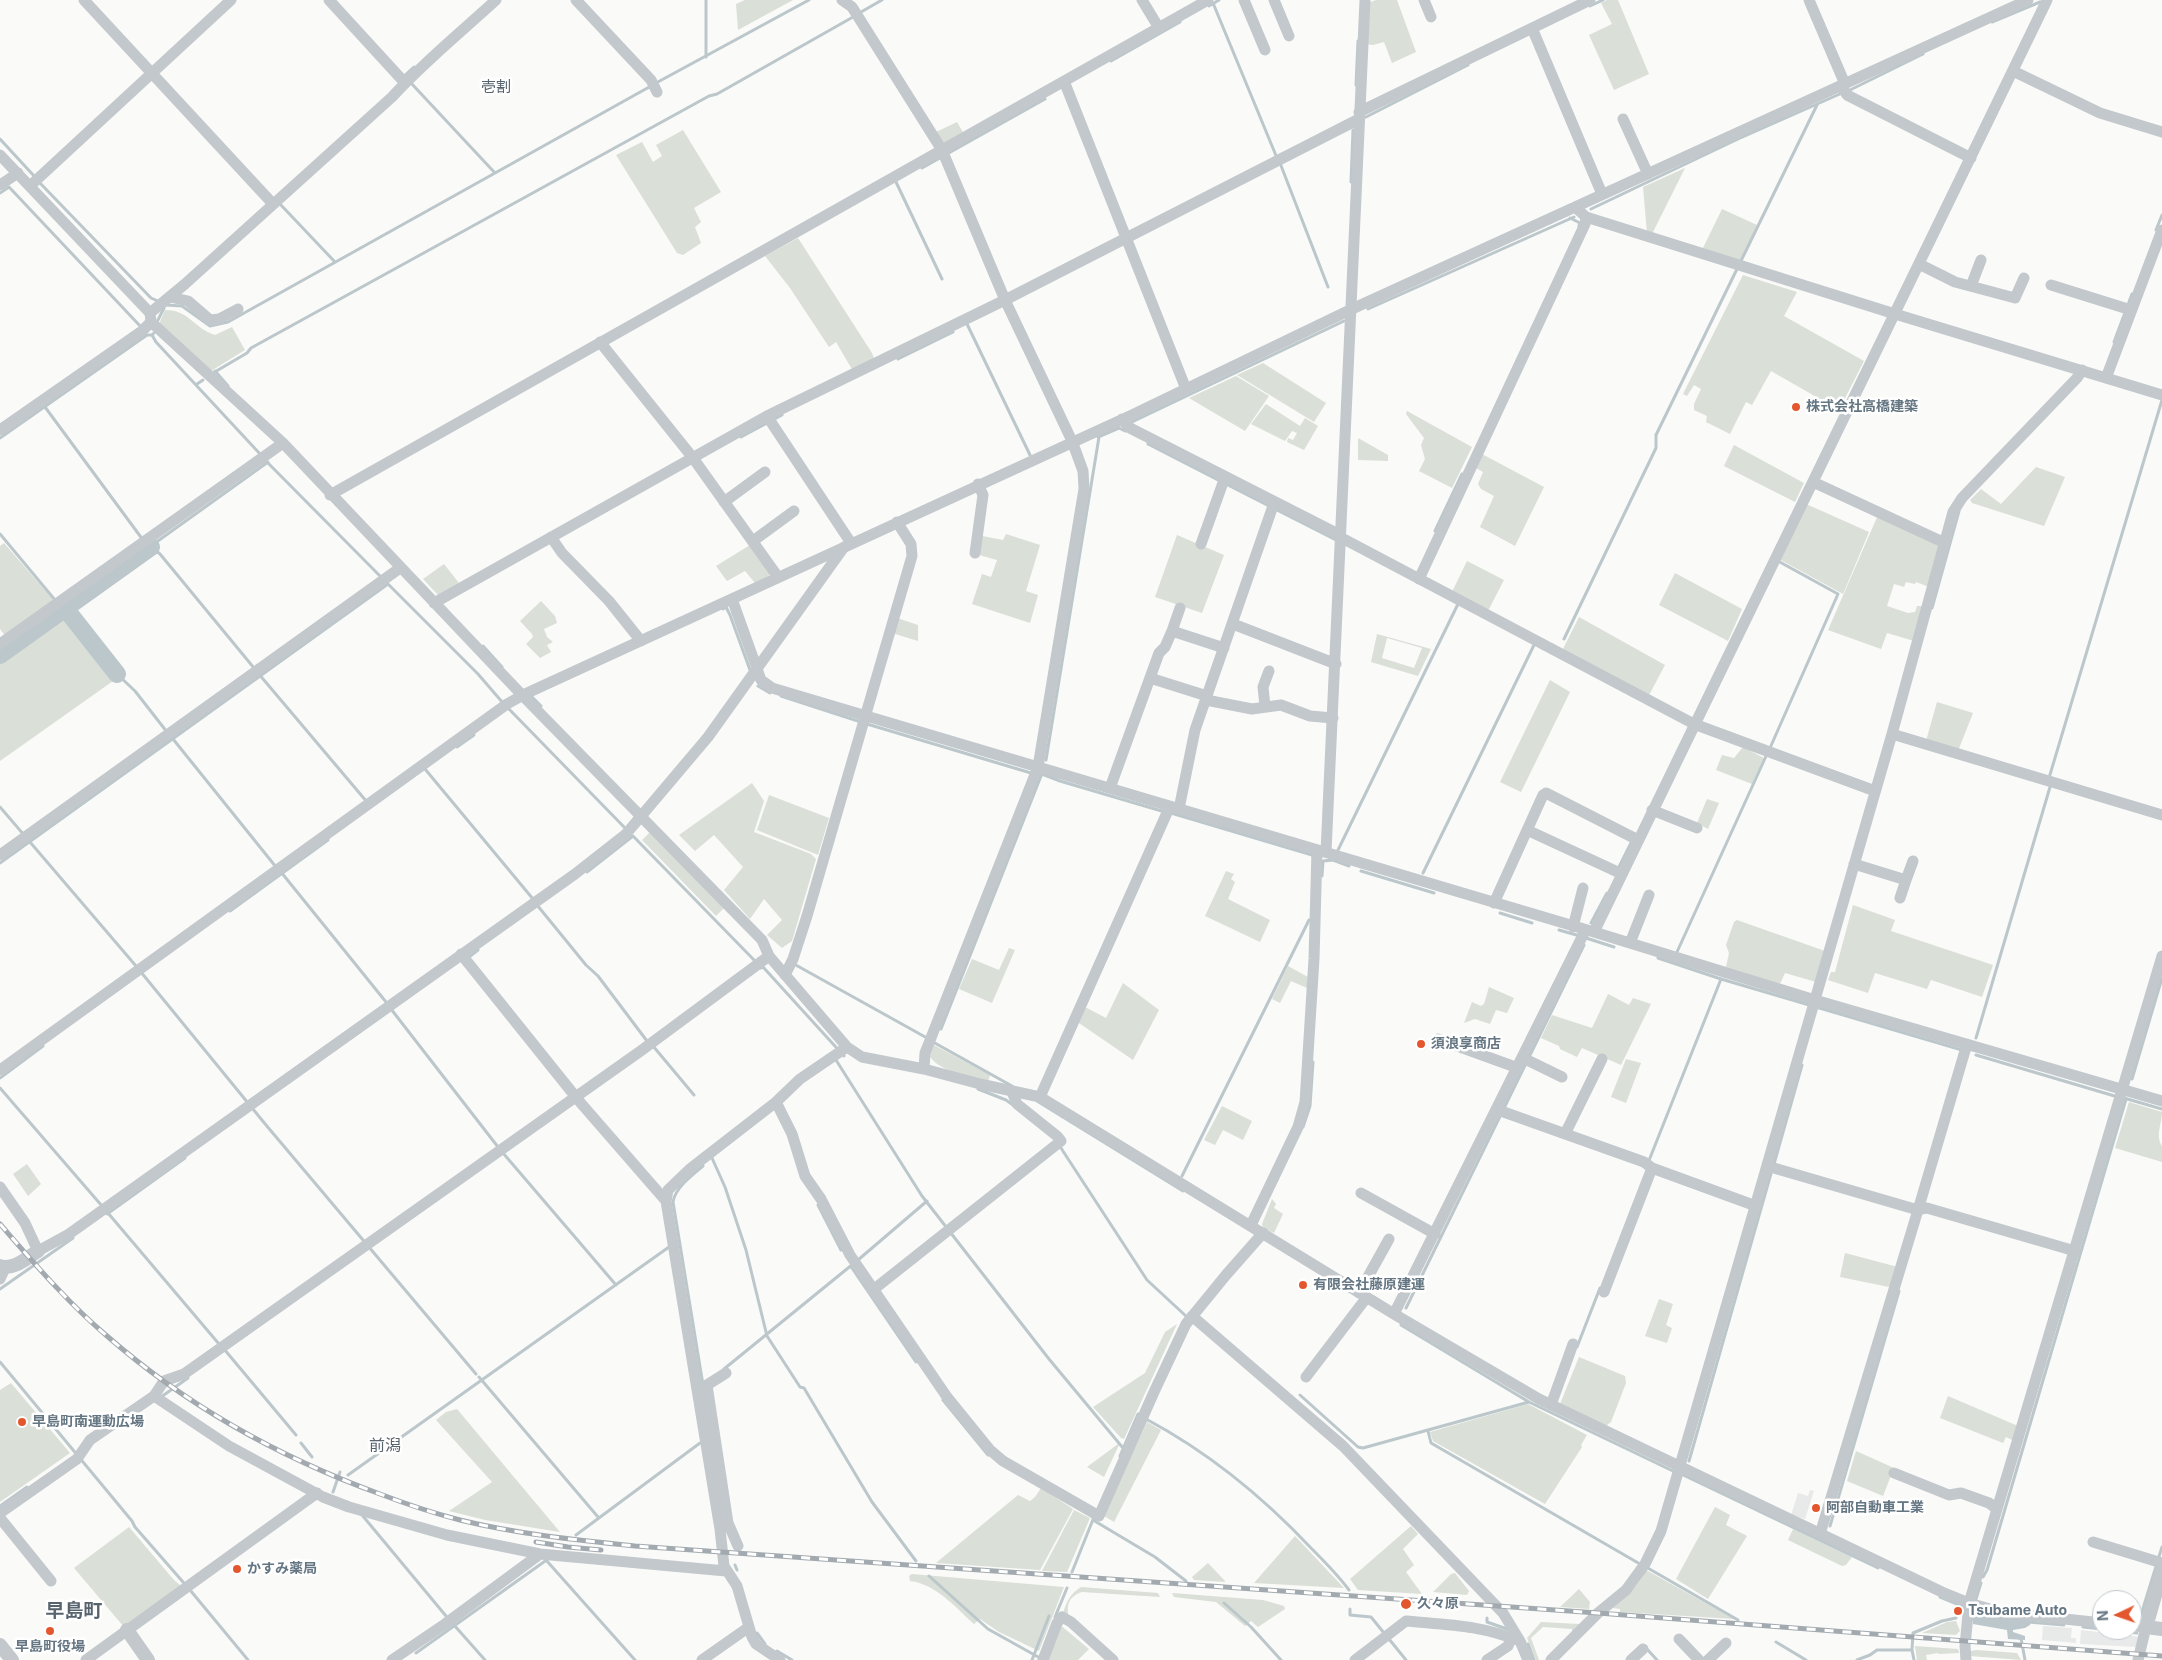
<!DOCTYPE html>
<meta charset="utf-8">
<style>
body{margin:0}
#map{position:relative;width:2162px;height:1660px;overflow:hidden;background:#fafaf8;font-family:Inter,sans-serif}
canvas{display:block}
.north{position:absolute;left:2092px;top:1590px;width:50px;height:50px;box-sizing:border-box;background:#fff;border:1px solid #c1c8cd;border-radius:50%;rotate:267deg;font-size:14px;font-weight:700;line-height:20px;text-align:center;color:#657683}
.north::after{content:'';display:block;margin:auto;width:18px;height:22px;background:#e4572e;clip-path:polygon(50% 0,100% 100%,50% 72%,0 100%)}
</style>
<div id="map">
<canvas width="2162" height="1660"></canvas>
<div class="north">N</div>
</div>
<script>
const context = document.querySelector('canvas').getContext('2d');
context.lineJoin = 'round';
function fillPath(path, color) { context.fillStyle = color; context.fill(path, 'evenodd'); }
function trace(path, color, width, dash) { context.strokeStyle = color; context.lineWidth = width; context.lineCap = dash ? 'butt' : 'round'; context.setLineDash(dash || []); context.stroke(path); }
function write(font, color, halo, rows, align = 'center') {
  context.font = font + ' Inter,"Noto Sans JP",sans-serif'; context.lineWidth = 5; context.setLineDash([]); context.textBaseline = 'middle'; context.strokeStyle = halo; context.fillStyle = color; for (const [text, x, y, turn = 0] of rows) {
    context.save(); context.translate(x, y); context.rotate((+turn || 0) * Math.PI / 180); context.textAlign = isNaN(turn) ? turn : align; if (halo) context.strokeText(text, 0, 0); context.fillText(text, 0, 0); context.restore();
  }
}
fillPath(new Path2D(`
 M1810,1490L1814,1491L1805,1519L1791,1515L1798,1493L1808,1496Z
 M2043,1626L2072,1628L2071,1638H2076V1643L2042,1640Z
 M2081,1630L2140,1637L2137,1647L2080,1644Z`), '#e8e9e9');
fillPath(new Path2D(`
 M745,0H793L738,30L736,4Z
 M1376,0H1397L1416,52L1392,63L1384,42L1373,45L1366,44L1368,3Z
 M1607,0H1618L1649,74L1614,90L1589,35L1612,24L1601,3Z
 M957,122L964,134L944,146L936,132Z
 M683,130L721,192L694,208L701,222L695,227L701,243L683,255L677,253L616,155L642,142L653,162L662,156L656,145Z
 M1685,168L1652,234L1647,233L1643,187Z
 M1722,209L1757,225L1739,262L1702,250Z
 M798,238L872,353L874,358L853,371L836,342L829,347L790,288L765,256Z
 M1743,275L1797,292L1784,316L1864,361L1839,410L1771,371L1752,405L1746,402L1730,434L1706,422L1707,416L1694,410V404L1701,389L1694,385L1687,396L1683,394Z
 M165,310C190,310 193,328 215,335L232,327L245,350L211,371L159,324Z
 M1263,363L1326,403L1314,422L1237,375Z
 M1236,376L1269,396L1245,431L1189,398Z
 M1266,404L1300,426L1305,418L1318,426L1304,450L1287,442L1288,438L1293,440L1297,433L1292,431L1285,441L1251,424Z
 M1407,411L1472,447L1452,488L1419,471L1425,459L1421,445L1424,438L1406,414Z
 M1358,438L1388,455V461L1358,460Z
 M1734,445L1804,483L1795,502L1724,466Z
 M1480,453L1544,487L1515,546L1480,527L1494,496L1481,489L1478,484L1483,472L1474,467Z
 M2036,467L2065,477L2044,526L1972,503L1970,500L1981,489L2001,504Z
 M1806,504L1869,532L1843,594L1779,559Z
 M1878,515L1942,544L1929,587L1916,582L1915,584L1906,582L1904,587L1894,584L1887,606L1908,613L1915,612L1917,606H1924L1914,641L1887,633L1881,649L1828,630Z
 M1006,534L1040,545L1026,591L1038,595L1030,623L972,604L982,574L991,577L997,560L979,555L982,536L1003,540Z
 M1177,535L1224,555L1202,613L1155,597Z
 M4,543L55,602L6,637L0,629V546Z
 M750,545L770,571L769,577L755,583L745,571L727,581L716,566Z
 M1467,561L1504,580L1488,611L1452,592Z
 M444,564L459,583L438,595L423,579Z
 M1675,573L1742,609L1728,641L1659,605Z
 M541,601L555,616L557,623L544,629L547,637L553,642L547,645L551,652L540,658L526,644L533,637L532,634L520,621Z
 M1579,617L1665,665L1648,697L1562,651Z
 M897,618L918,625V641L892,633Z
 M64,620L69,623L113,681L0,761V661L56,621Z
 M1377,634L1431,649L1418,676L1371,662ZM1387,638L1422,648L1414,668L1382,658Z
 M1550,680L1570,692L1521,792L1500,782Z
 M1937,702L1973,713L1958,751L1926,741Z
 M1743,747L1764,758L1752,784L1716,770L1722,755L1734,758Z
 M752,783L764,801L754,832L811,854L816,859L792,941L782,948L767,935L782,920L764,899L750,919L724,890L743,867L714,835L695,851L679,835Z
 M769,795L829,818L818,855L757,830Z
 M1707,799L1719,803L1708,829L1697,823Z
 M651,831L725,907L716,916L642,840Z
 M1226,871L1234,874L1231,879L1235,882L1228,899L1270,920L1260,942L1205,916Z
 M1853,905L1895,920L1891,931L1993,965L1982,997L1931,980L1927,989L1875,973L1868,993L1828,980L1831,972H1835Z
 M1737,920L1825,951L1816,982L1785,973L1780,984L1726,967L1729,953L1726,945L1734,922Z
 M1009,948L1015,950L992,1003L959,989L972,959L999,970Z
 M1288,966L1308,977L1307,988L1291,981L1280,1003L1272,999Z
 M1123,983L1159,1010L1133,1060L1076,1021L1083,1006L1106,1018Z
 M1489,987L1514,998L1507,1013L1496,1010L1490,1024L1475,1019L1464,1023L1472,1002L1481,1006L1484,1004Z
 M1608,994L1629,1005L1633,998L1651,1004L1621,1065L1582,1048L1577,1057L1560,1049L1559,1046L1541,1038L1552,1015L1592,1028Z
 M932,1044L990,1075L988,1082C971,1076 942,1073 930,1057Z
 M1626,1059L1641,1063L1626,1103L1611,1097Z
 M2129,1102L2162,1112C2162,1123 2155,1136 2162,1146V1162L2115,1148Z
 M1222,1106L1252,1121L1243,1140L1223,1130L1215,1145L1204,1140Z
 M27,1164L41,1184L28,1196L13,1174Z
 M1272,1199L1276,1204L1274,1208L1283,1214L1274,1233L1263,1228L1262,1224Z
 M1845,1253L1898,1267L1889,1287L1840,1277Z
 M1659,1299L1673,1304L1666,1325L1672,1328L1667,1343L1645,1336Z
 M1177,1324L1124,1439L1121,1438L1093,1407L1145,1373L1165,1332Z
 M1579,1357L1625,1376L1626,1383L1611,1422L1606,1426L1560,1404Z
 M11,1383L70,1453L0,1502V1390Z
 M1948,1396L2018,1426L2014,1441L2006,1437L2003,1443L1940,1418Z
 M1528,1404L1587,1435L1581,1445L1582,1447L1545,1504L1433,1441L1430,1432Z
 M457,1409L560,1532L485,1520L449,1511L492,1482L436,1420L446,1412Z
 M1147,1422L1161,1430L1114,1522L1104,1516Z
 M1118,1444L1119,1445L1104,1477L1087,1467Z
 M1856,1451L1894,1468L1883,1496L1847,1481Z
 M1041,1488L1073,1509L1040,1570L936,1563L1018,1495L1030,1501L1035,1497Z
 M1715,1507L1730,1515L1726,1525L1747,1536L1708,1599L1676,1579Z
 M1074,1510L1090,1518L1067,1572L1042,1571Z
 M1411,1526L1418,1534L1403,1549L1414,1565L1406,1572L1422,1594L1358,1590L1350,1579Z
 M129,1527L174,1580L181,1586L124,1627L74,1568Z
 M1793,1529L1852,1557L1846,1565L1842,1566L1788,1540Z
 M1295,1536L1344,1588L1254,1583Z
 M1208,1563L1225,1581V1582L1194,1580L1192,1577Z
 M1646,1570L1734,1619L1620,1612V1609L1612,1608C1626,1597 1638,1586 1646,1570Z
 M1455,1573L1469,1591L1467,1595L1433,1592L1451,1574Z
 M912,1574L1064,1587L1039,1651L999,1632L980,1619L974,1624C955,1607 936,1584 910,1581L909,1576Z
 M1081,1587L1158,1593L1160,1597L1082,1592C1069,1596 1066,1605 1069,1618L1063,1613C1067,1601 1070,1594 1081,1587Z
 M1579,1589L1590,1602L1589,1609L1560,1607Z
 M1172,1593L1263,1600L1284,1606L1285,1609L1258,1627L1251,1621L1245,1626L1216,1602L1174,1597Z
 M1956,1621L1960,1631L1956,1635L1922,1633L1947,1622Z
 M1541,1622L1579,1624L1580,1626L1572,1632V1629L1543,1627L1531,1638L1539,1660H1536L1527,1638Z
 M1059,1624L1089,1649L1078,1660H1046Z
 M1915,1646L1958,1649L1959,1653L1939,1654L1938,1653L1926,1655L1927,1660H1917Z
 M1977,1650L2017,1653L2021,1660L1970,1656V1651Z`), '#dadfd7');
fillPath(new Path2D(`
 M1978,1611L2031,1620L2030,1625L2025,1628L2013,1630V1632L2025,1636V1640L2008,1639L2007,1630L1973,1624V1614Z`), '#bbc7cb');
trace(new Path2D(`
 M1213,3L1277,158
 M1209,6L1219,0
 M1590,6L1603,0
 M861,12L882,0
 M1992,22L2040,2
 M706,57V0
 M1111,61L1180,22
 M402,78L414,67
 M411,83L495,173
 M656,83L809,0
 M1356,85L1358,41
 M1848,91L1923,54
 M1366,117L1468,65
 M0,139L35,177
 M1280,163L1328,287
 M922,168L1045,99
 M39,182L151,298L160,302
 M896,182L942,279
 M1351,182L1353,130
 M0,193L9,187L142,328
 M280,204L335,262
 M1591,209L1738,139L1842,93
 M1570,218L1580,223L1579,226
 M2156,230L2162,215
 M166,305L182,306L210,326L228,322L651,86
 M1368,309L1574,217
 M158,320L164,308
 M967,324L1030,455
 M154,333L152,335L156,342L261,455
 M2114,342L2132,294
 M898,359L953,332
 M215,371L228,386
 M213,373L247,353L251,348L709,96L717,94L853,17
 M197,384L203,380
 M45,407L143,540L160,554L254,668
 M1132,422L1344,321
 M1119,428L1125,431
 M741,437L782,415
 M1098,437L1119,428
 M0,438L147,335H152
 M1148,444L1220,481
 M265,460L382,578
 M1226,484L1269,506
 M1275,509L1336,540
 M1435,531L1462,474
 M0,534L55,600L65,608
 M151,547L155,543L268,462
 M386,582L478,674L503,703
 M1932,608L1959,511
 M723,609L726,607L730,615L750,670
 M1564,639L1656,448V435L1817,105
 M483,646L502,667
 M258,673L367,802
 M117,674L135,691L167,732
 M758,686L770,693
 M529,694L541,706
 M781,696L861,722
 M508,708L625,828
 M867,724L1031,773
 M173,739L276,867
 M457,747L474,735
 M1770,748L1838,594L1778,561
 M1046,760L1099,437
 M425,769L533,899
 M1041,776L1042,774L1060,781L1165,812
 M2049,778L2162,400
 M0,807L136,966L266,1125L476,1374
 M1171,813L1312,855
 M633,836L756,962
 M1338,850L1458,604
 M0,863L388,584
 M1618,869L1632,841
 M1361,871L1434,893
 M281,872L386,1002
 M587,872L633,836
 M1423,873L1534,645
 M1322,876L1323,861L1333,860L1349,866
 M537,905L586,965L598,976L647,1041
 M230,911L328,840
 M1500,913L1532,923
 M1591,923L1607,893
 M1559,930L1580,936
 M1586,938L1614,947
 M1677,952L1767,754
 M469,957L478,950
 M794,964L927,1038
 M761,968L763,967L844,1056
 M1721,979L1962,1050
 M391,1009L498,1147
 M941,1029L1041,776
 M1976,1038L2050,787
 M933,1042L1012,1086
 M653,1046L694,1095
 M1976,1055L2118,1097
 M836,1060L922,1196L1049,1359L1123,1448
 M0,1078L43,1046
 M2132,1079L2162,978
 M0,1088L102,1206
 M978,1089L1006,1100L1013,1105
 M2124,1098L2162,1109
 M1037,1101L1183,1191
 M1303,1127L1310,1106L1313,1062
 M1059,1145L1147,1280L1187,1317
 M503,1153L616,1285
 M712,1158L725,1187L746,1250L767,1336L800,1387L804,1388L872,1502L916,1561
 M1648,1163L1721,979L1658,958
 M1774,1164L1802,1065
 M703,1166C692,1175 675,1188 673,1202L703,1385
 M1182,1176L1309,920H1312
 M818,1205L841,1250
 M108,1213L219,1344
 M107,1214L185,1158
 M858,1260L927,1201
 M852,1268L916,1362
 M0,1289L73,1238
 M1406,1308L1584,945
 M1401,1325L1529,1402L1675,1472
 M1577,1347L1600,1288
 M224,1349L296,1435
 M0,1362L132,1521L135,1527L190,1590L248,1660
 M724,1369L853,1264
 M479,1377L598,1517
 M1300,1395L1358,1447L1363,1448L1529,1402
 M161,1397L188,1378
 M943,1400L988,1455
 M1146,1419C1208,1452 1263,1497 1311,1548C1324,1561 1338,1575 1349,1590
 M1428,1431L1431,1443L1640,1564
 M301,1443L312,1457
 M1120,1456L1138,1414
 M1689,1461L1772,1170
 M1681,1474L1878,1568
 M348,1475L669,1247
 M333,1492L340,1472
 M0,1506L27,1487
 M362,1515L446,1616
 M1093,1520L1155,1557L1186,1581
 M1830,1526L1899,1291
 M576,1535L700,1443
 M546,1560L635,1660
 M735,1565L737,1570
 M1646,1567L1738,1620
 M1072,1572L1094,1517
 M929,1576L988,1629L1040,1658
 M1983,1577L1987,1570L2126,1099
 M1940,1597L1962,1606
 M1976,1599L1981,1583
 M1224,1603L1251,1627L1281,1660
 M1350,1609V1615L1371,1617L1384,1633
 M1055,1617L1067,1588
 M1487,1618V1622L1507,1629
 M2137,1618L2141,1615L2162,1547
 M2028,1622L2064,1625
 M454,1625L485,1660
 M2083,1627L2102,1629
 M2112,1630L2137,1633
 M757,1633L765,1644
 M2019,1638H2021L2025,1660
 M1389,1639L1406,1660
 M1776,1642L1806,1660
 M1526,1645L1528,1644L1534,1660
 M1646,1648L1657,1660
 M1912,1650L1914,1660
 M777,1651L792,1660
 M416,1653L548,1559
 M1032,1660L1049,1616
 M1857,1660L1870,1655L1877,1650H1912L1913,1633L1942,1621L1956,1618`), '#bbc7cb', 3);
trace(new Path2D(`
 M65,608L117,674
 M0,655L151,547`), '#bbc7cb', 18);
trace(new Path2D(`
 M84,0L273,204
 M329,0L405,83
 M576,0L651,80L657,92
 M842,0L852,7L942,150L1005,300L1072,441L1083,471L1084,489L1038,767L925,1053L924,1069
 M1142,0L1159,28
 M1244,0L1265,50
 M1274,0L1289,36
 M1424,0L1431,17
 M1809,0L1845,84
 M1532,28L1602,194
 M2013,71L2100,113L2162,132
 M1064,81L1186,389
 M1841,86L1847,95L1971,158
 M1359,112L1590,0
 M1623,119L1648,174
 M0,155L150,313L151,322L142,331L0,430
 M0,185L18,173
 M31,185L231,0
 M1575,207L1586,217L1895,314L2162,395
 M1919,264L1955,282L2015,298L2024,278
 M2051,285L2131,310
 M1971,286L1981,260
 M170,297L188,301L210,320L219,319L238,309
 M150,313L185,284L392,97C424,62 461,32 496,0
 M151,322L283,443L522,695L762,940L769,956L847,1047L862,1057L924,1069L980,1084L1040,1097L1394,1314L1539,1399L1942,1592L1969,1603L2000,1612L2102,1623
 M600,342L693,458L778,577
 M2106,378L2162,230
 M767,416L851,543
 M1122,419L1128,427L1340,535
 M1813,482L1945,543
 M330,495L1208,0
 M724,502L765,472
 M551,537L562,553L609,601L641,641
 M1340,537L1694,724L1875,791
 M753,541L794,511
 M1201,544L1225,477
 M975,553L983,495L978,484
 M1419,579L1585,224L1586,217
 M732,599L761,680L772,688L1594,932L1815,1000L2162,1101
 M434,603L767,416L1005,300L1359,119
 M1233,624L1336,664
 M1172,631L1180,608
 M0,644L283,443
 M1150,678L1207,696
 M1206,700L1252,709L1281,705L1310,716L1333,718
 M1265,706L1263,687L1269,671
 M1892,734L2162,815
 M1110,788L1159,653L1165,647L1172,631L1224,648
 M1179,809L1195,730L1274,503
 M1652,810L1697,828
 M1527,830L1622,874
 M1326,852L1365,0
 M0,855L400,568
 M1854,864L1906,880L1913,861
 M1900,898L1906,880
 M1494,903L1543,795L1546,793L1638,840
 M1573,927L1583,888
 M1594,932L2047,0
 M1630,943L1649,895
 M461,954L579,1101L666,1201
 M785,975L793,959L807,916L912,556L911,544L897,522
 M1438,1039L1518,1068
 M1523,1058L1562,1077
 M0,1070L507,704L525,694L1132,415L1352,309L2028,0
 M1040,1097L1170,806
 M776,1102L792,1134L805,1176L821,1199L850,1255L947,1397L990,1450L1003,1461L1099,1516L1154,1392L1186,1324L1226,1275L1263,1233
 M1498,1110L1644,1162L1652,1168L1756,1206
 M1565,1134L1602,1059
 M1767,1166L1918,1210L1820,1534
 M0,1187L25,1223L38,1251L69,1234L575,874L626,834L708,737L844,547
 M1361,1193L1435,1234
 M1918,1210L1967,1044
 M1918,1210L1927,1208L2075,1251
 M1251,1225L1298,1127L1305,1102L1314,959L1317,850
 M0,1279L5,1268
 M873,1290L1061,1141L1057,1136L1017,1104L1012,1092
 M1604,1292L1652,1168
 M1359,1293L1389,1239
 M1394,1314L1585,931
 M1192,1316L1343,1446L1503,1613L1520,1641
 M726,1373L707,1385L728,1523L738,1546
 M1306,1377L1367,1297
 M154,1396L229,1446L323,1497L349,1507L447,1535L540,1554L726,1571
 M1551,1405L1573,1344
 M1894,1473L1949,1495L1961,1493L1989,1503L1997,1509
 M0,1513L77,1459L90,1440L154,1396L164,1381L184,1374L642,1050L769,956
 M0,1518L51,1581
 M2093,1542L2162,1563
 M2132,1626L2146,1627L2138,1660
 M1679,1639L1699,1660
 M86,1660L317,1493
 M392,1660L445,1624L540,1554
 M702,1660L749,1627
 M780,1660L756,1644L752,1637L737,1586L724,1566L720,1529L666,1201L668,1190L691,1168L776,1102L800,1079L847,1047
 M1043,1660L1057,1623L1062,1617L1071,1622L1113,1660
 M1355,1660L1406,1621C1449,1625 1480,1625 1520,1641L1528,1660
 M1487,1660L1508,1646L1511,1638
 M1551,1660L1598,1613L1626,1590L1645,1564L1661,1531L1892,734L1953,512L1962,498L2077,378L2082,370
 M1631,1660L1643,1649
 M1708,1660L1726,1643
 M1966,1660L1965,1646L1969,1603L2162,956`), '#c3c8cc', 11);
trace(new Path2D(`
 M0,1266C13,1271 28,1257 38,1251
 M2162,1571L2146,1627L2162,1629
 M127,1630L148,1660
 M0,1645L12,1660`), '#c3c8cc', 14);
const rail = new Path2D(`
 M0,1224C34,1263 68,1303 107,1336C187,1406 281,1458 380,1494C406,1504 433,1513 460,1520C517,1534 576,1540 635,1546L1598,1613L2162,1656
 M536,1542L568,1547L601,1550`);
trace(rail, '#a2aab0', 5);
trace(rail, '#fff', 3, [9]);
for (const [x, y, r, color] of [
 [1796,407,5,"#e4572e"],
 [1421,1044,5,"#e4572e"],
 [1303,1285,5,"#e4572e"],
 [22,1422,5,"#e4572e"],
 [1816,1508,5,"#e4572e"],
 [237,1569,5,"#e4572e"],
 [1406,1604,6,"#e4572e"],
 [1958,1611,5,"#e4572e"],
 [50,1631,5,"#e4572e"]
]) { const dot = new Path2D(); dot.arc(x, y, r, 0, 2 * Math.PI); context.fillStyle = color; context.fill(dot); trace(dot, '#fff', 2); }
write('bold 14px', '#657683', '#fff', [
 ["株式会社高橋建築",1806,407],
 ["須浪享商店",1431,1044],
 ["有限会社藤原建運",1313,1285],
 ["早島町南運動広場",32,1422],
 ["阿部自動車工業",1826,1508],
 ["かすみ薬局",247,1569],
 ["久々原",1417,1604],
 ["Tsubame Auto",1968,1611],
 ["早島町役場",50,1647,"center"]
], 'left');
write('15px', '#57646e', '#fff', [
 ["壱割",496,87]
]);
write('16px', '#57646e', '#fff', [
 ["前潟",385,1446]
]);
write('bold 19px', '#57646e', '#fff', [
 ["早島町",74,1611]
]);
</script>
